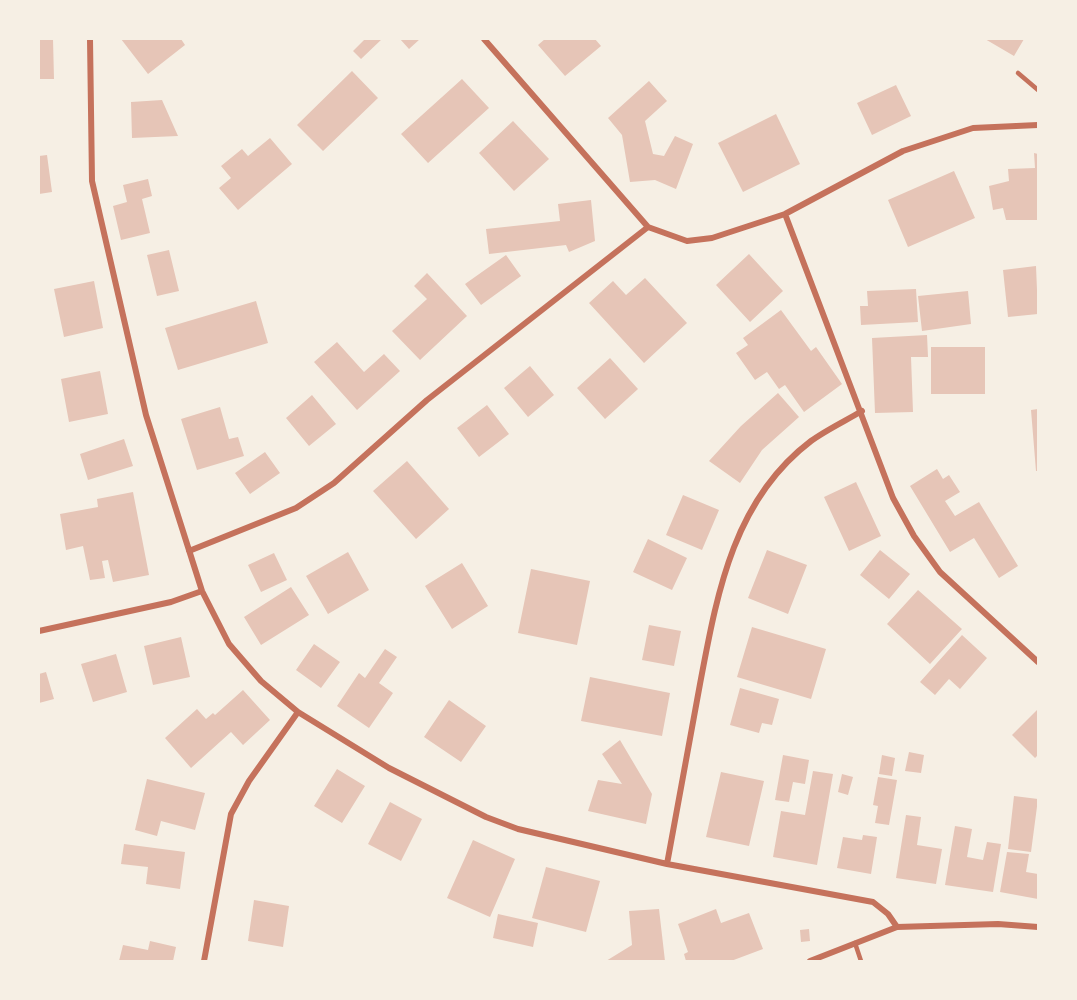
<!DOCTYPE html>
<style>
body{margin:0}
#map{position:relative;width:1077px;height:1000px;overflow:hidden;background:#f6efe4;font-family:"Source Sans 3",sans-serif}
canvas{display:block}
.frame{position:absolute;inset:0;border:40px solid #f6efe4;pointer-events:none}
</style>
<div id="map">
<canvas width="1077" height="1000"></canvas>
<div class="frame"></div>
</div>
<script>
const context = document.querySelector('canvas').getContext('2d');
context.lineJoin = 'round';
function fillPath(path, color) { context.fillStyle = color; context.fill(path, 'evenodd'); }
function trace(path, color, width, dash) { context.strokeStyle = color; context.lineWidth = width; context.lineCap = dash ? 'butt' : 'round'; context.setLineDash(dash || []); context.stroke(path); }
fillPath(new Path2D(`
 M39,39H53L54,79H39Z
 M121,39H181L185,45L148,74Z
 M365,39H382L361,59L353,51Z
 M400,39H420L409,49Z
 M545,39H595L601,46L565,76L538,45Z
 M985,39H1024L1014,56Z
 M352,71L378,98L323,151L297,125Z
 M462,79L489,108L428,163L401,134Z
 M649,81L667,101L645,121L653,154L664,156L675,136L693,144L676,189L655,180L630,182L622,135L608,118Z
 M896,85L911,116L872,135L857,103Z
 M162,100L178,136L132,138L131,102Z
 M776,114L800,164L743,192L718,143Z
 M513,121L549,159L514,191L479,153Z
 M270,138L292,164L238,210L219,188L231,178L221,166L242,149L248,156Z
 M1034,153L1038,154V220H1006L1003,208L993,210L989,186L1009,181L1008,169L1035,168Z
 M47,155L52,192L39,194V156Z
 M954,171L975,218L908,247L888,200Z
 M148,179L152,196L142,199L150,233L121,240L113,206L127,202L123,185Z
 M591,200L595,241L569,252L566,245L489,254L486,229L560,221L558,204Z
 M169,250L179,291L157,296L147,255Z
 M749,254L783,291L750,322L716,285Z
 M506,255L521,276L481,305L465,284Z
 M1036,266L1038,314L1008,317L1003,270Z
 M427,273L467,316L420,360L392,331L427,299L414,286Z
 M645,278L687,323L644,363L589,303L613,281L626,295Z
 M94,281L103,328L64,337L54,289Z
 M916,289L918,322L861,325L860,306H868L867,291Z
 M968,291L971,324L922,331L918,296Z
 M256,301L268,343L178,370L165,328Z
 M781,310L811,351L816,347L842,384L804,412L785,385L779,389L767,372L755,380L736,353L748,345L743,338Z
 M927,335L928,357H911L913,412L875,413L872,338Z
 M337,342L364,372L384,354L400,371L357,410L314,362Z
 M931,347H985V394H931Z
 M610,358L638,389L605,419L577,388Z
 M530,366L554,395L528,417L504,388Z
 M100,371L108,414L69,422L61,379Z
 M778,393L799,417L762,450L740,483L709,461L741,426Z
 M312,395L336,424L309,446L286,418Z
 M487,405L509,434L479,457L457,428Z
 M220,407L229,439L238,437L244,456L197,470L181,419Z
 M1038,409V471H1036L1031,410Z
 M124,439L133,466L88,480L80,454Z
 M265,452L280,473L250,494L235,473Z
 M407,461L449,509L416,539L373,491Z
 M937,469L943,479L949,475L960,492L945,501L955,516L979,502L1018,566L999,578L974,538L950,552L910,486Z
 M856,482L881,536L849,551L824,497Z
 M133,492L149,575L113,582L108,560L102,561L105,578L90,580L83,546L66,550L60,514L98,507L97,499Z
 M683,495L719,510L702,550L666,535Z
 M648,539L687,558L672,590L633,572Z
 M767,550L807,565L788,614L748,598Z
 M880,550L910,574L889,599L860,575Z
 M348,552L369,590L328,614L306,576Z
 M274,553L287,580L261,592L248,565Z
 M462,563L488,606L452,629L425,586Z
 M531,569L590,581L577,645L518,633Z
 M291,587L309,615L261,645L244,617Z
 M918,590L962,629L930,664L887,624Z
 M649,625L681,631L674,666L642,660Z
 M752,627L826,649L811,699L737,677Z
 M962,635L987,658L960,689L949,679L935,695L920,682Z
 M181,637L190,677L153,685L144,646Z
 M314,644L340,662L321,688L296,670Z
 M385,649L397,657L379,683L393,693L369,728L337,706L359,673L365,678Z
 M116,654L127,692L93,702L81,664Z
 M46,672L54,699L39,703V674Z
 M590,677L670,693L662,736L581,721Z
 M740,688L779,699L772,725L762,723L759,733L730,725Z
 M243,690L270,720L243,745L231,732L191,768L165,738L197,709L206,719L213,713L215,715Z
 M449,700L486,726L461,762L424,737Z
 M1038,709V755L1035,758L1012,735Z
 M620,740L652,794L646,824L588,811L598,780L622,784L602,754Z
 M909,752L924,755L921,773L905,771Z
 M783,755L809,760L805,784L793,782L789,802L775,800Z
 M882,755L895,758L892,776L879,774Z
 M337,769L365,786L342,823L314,806Z
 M813,771L833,774L817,865L773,857L781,811L805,815Z
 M721,772L764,781L749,846L706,837Z
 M842,774L853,777L848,795L838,792Z
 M878,777L897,780L889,825L875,823L878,806L873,805Z
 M147,779L205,793L195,830L161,821L157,836L135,830Z
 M1014,796L1038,799L1031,852L1008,849Z
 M390,802L422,819L401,861L368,844Z
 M906,815L921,817L917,845L942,849L936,884L896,878Z
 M955,826L972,829L967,857L983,860L987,842L1001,844L993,892L945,885Z
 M863,835L877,837L871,874L837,868L843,837L862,840Z
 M473,840L515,859L490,917L447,898Z
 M124,844L185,852L180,889L146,884L148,867L121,864Z
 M1007,852L1029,854L1026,872L1038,874V899L1000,892Z
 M546,867L600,881L586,932L532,918Z
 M254,900L289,906L283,947L248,941Z
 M659,909L665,961H606L632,945L629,911Z
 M716,909L721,923L749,913L763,949L731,961H686L684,954L688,952L678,924Z
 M498,914L538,923L533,947L493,938Z
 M809,929L810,941L801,942L800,930Z
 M150,941L176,947L173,961H119L123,945L148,950Z`), '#e6c5b7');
trace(new Path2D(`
 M1018,73L1038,90
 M855,943L861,961`), '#c5725c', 4.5);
trace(new Path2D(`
 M90,39L92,181L146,415L202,591L229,644L261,681L298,712L389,768L486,817L518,829L667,864L873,902L888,914L897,927
 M484,39L648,227L687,241L712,238L785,214L903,151L973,128L1038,125
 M785,214L893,498L914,536L940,572L1038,662
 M189,551L296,508L334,483L427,400L648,227
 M39,631L171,602L202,591
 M667,864C678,804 689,744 700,684C717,594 733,500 811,441C826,430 845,421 862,411
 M204,961L231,814L249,781L298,712
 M810,961L897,927L998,924L1038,927`), '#c5725c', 6);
</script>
